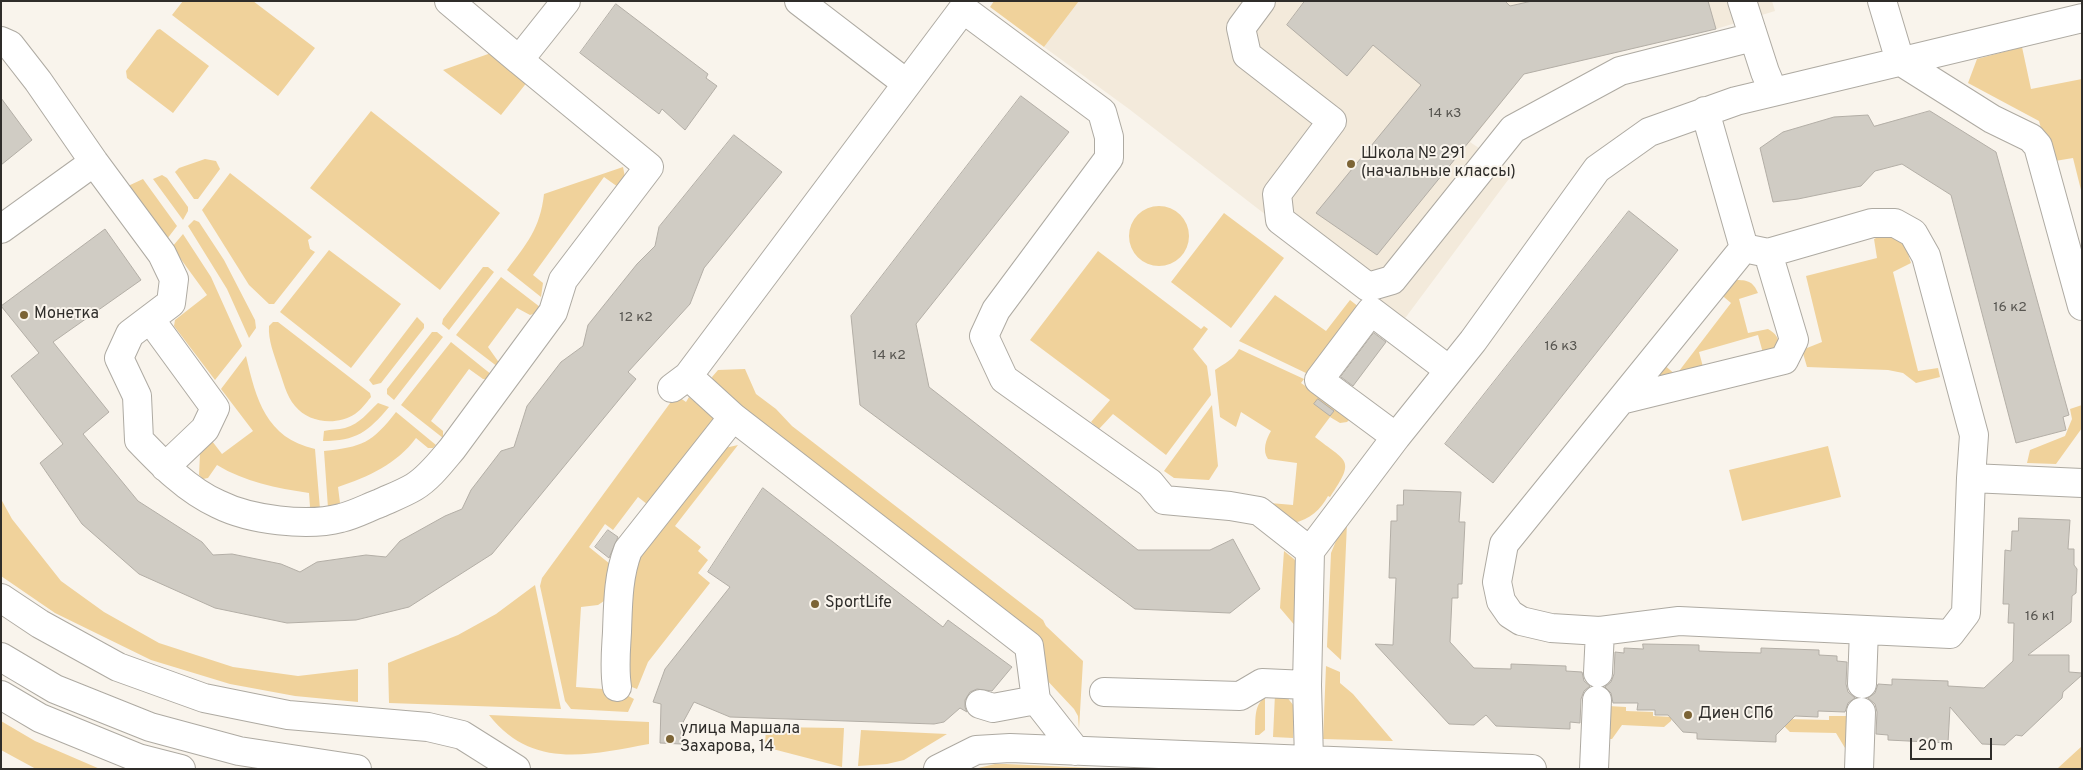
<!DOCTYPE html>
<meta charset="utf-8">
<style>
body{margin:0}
#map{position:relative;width:2083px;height:770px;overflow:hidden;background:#f9f4ec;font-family:Overpass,sans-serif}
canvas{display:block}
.frame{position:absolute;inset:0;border:2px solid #2f2d2a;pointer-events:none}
.scale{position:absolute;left:1910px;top:738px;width:82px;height:22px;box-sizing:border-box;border:2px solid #2f2d2a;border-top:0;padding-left:6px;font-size:15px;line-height:18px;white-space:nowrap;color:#2f2d2a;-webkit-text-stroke:4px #f9f4ec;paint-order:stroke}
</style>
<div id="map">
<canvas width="2083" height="770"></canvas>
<div class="frame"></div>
<div class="scale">20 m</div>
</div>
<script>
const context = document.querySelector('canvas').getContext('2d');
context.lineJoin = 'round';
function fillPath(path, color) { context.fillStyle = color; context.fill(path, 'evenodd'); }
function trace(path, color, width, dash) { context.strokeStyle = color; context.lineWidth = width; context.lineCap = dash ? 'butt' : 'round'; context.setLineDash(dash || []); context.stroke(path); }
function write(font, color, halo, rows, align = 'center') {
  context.font = font + ' Overpass,sans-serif'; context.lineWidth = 4; context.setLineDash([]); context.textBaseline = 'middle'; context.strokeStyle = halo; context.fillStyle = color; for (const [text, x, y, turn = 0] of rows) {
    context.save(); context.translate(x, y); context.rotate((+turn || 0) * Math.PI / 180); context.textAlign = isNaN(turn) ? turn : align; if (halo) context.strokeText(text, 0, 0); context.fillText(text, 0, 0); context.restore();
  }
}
fillPath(new Path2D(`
 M1079,1H1772L1775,11L1716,29L1524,74L1470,142L1514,172L1403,321L1129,109L1044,47Z`), '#f3eadb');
fillPath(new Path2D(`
 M183,1H253L315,48L278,96L172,15Z
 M994,1H1079L1044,47L990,7Z
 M160,29L209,66L173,113L127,78L126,71L157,30Z
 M2022,47L2031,89L2082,79V194L2073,158L2055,161L2046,146L2039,121L1968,83L1977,59Z
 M491,53L528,81L501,115L443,70Z
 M371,111L500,213L440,290L310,188Z
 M205,159L216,161L220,169L198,199H194L175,172L179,168Z
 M623,167L625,177L618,187L604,177L533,275L543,283L541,297L507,270C527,243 540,229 544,194Z
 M230,173L312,237L308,240L310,249L315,252L274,304H269L249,285L202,210Z
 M162,175L167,178L188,207V211L183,220L153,179Z
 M143,179L177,226L167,239L128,186Z
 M1129 236a30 30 0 1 1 60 0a30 30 0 1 1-60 0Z
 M1224,213L1284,258L1231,328L1171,282Z
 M194,220L199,222L224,260L255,320L256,328L249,338L227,289L188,226Z
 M183,234L211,277L242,346L215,380L174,326L175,320L207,295L172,247Z
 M1884,234C1904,238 1905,243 1911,263L1893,272L1918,371L1938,368L1940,377L1916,383L1903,373L1888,370L1807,367L1802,350L1822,342L1806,276L1877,258L1874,239Z
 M329,250L401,304L351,368L280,312Z
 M1098,251L1201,329L1204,326L1208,329L1193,349L1207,366L1211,395L1166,455L1113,414L1099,429L1091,422L1110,400L1030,340Z
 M483,267H488L494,272L449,330L442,324L443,319Z
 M501,277L540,307L536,313L530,315L517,308L488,347L500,364L498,367L456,335Z
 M1735,280C1747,280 1753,281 1758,293L1739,299L1748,333L1768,329C1776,334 1779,337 1779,347L1763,353L1758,335L1699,352L1703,367L1660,383L1650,376L1663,364L1676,375L1731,303L1718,292Z
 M1275,295L1326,331L1350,300L1359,307L1308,374L1239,341Z
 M417,317L424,324V328L381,383L373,385L369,380Z
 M273,322H278L370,393L371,397C366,403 361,410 355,414C336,426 309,423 295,406C286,396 283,380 278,367C274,354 268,340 269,326Z
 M432,332H437L443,337L394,400L387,394V389Z
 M451,342L492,375L488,379H483L469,369L431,421L443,431V438L401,405Z
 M1239,349L1304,379L1301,383L1351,418L1347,422L1340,423L1330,417L1315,437C1346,462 1357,458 1330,497L1328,496C1321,509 1310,520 1293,523L1270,503L1293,505L1297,463L1268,459C1262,451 1266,439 1271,431L1241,412L1236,427L1220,417L1215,370C1225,363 1233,360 1239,349Z
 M246,356C256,399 266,438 315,449L320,509L310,507L309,493C276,488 245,482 217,465L208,478L203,479L199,475L200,453L212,441L222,454L253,431L221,389Z
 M745,369L756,394L776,409L792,426L1043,620L1046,626L1083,661L1079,729L1078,716L1074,709L1043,676L714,385L712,377L718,370Z
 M676,395L686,402L689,397L713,417V423L652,508L638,497L613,530L605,524L589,547L610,564L607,599L598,605L581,607L576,687L617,690L634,699L628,712L571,709L565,701L540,586L542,578Z
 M378,403L389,407C368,432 356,441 323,441L324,431C331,429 338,430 345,428C361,423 367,413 378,403Z
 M1212,405L1218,466L1209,480L1174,478L1164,471Z
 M2082,405V428L2056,464L2027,463L2030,450L2065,436L2072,419L2070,409Z
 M396,412L436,445L433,448H428L416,438C397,464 368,477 338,487L340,503L328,508L324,451C362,447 372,443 396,412Z
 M738,445L675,526L701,547L698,551L708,560L698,573L710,583L648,662L637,689L624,684L631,566L725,448Z
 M1828,446L1841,497L1742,521L1729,470Z
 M1,499L12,519L61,581L104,612L159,643L233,667L298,676L358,669V702L295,696L230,684L151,660L55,613L1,576Z
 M1347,523L1341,660L1327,647L1331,553L1338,536Z
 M1284,551L1294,559L1298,565L1297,628L1280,608Z
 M535,585L561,709L389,703L388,663L458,635L496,614Z
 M1326,666L1340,672V683L1353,694L1393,741L1323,739Z
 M1275,694L1286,696L1294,706L1293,738L1273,737Z
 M1265,697V730L1259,735H1255C1256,721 1253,706 1265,697Z
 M1608,706L1626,707V711L1653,712V716L1672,717L1671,721L1664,727L1622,725L1612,739H1607Z
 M489,715L649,722V744C589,755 532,770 489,715Z
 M1829,716H1849L1848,748H1845L1836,733L1790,732L1785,727L1786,719L1829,720Z
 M1,721L35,741L100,769H36L1,750Z
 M766,727L844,728L842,767L765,747Z
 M861,730L947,734L904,760L887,764L858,766Z
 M2082,746V769L2058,768Z
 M995,764H1006L1114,769H974Z`), '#f0d29b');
const building = new Path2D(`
 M1305,1H1505L1510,6L1532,1H1708L1716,29L1524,74L1377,255L1316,213L1421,85L1373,45L1347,76L1287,25Z
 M616,4L708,74L706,78L717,86L685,130L662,109L659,114L580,53Z
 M1021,96L1069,132L916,324L929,387L1138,550H1210L1233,539L1260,589L1230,613L1135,609L860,405L851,316Z
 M1,98L32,140L1,165Z
 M1930,111L1996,152L2069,415L2063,417L2066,430L2016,443L1951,195L1902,164L1875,171L1861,186L1798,199L1773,202L1760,148L1783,132L1834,117L1868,115L1874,126Z
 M734,135L782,172L704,268L690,304L628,372L636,379L492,554L409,607L356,620L287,623L215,608L139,574L82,524L40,463L63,444L11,376L39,353L1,306L105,229L141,280L53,342L109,412L83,434L138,501L202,542L213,555L232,554L281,564L300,572L317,562L366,555L386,557L400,541L445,516L462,509L471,490L501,451L514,447L527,406L561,362L583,346L588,325L637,264L655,246L659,227Z
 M1629,211L1678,250L1493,483L1445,444Z
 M1374,333L1386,342L1353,386L1341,377Z
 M1318,399L1334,411L1330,416L1314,404Z
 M763,488L943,627L948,620L1012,667L992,691L977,689L970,692L965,700V707L967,712L960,708L944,722L934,724L730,717L694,702L681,726V744L660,743L661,704L653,702L665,669L730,587L708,572Z
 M1404,490L1461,492L1459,522H1465L1462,584H1458V598H1452L1450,642L1474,668L1511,669V664L1566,666V671L1582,672L1584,681L1590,686L1584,691L1581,699L1580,723L1570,722V729L1496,726L1486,715L1474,725L1449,724L1375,644L1393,645L1396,578H1389L1391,521H1397V505H1403Z
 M2019,518L2070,520L2068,549H2074V565L2077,569L2076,593L2072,596L2071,622L2028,655H2069V672L2082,673V675L2063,692L2062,698L2022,736L2016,735L2005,745L1982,744L1950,707L1948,743L1888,740V735L1876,734L1877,712L1875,704L1868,698L1875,693L1878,684L1892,685V679L1948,681V686L1984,688L2013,661L2014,623H2008L2009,604H2003L2005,550L2011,551L2012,531H2018Z
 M608,530L618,537L609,558L595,547Z
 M1643,644L1699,645V651L1724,652L1761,653V648L1819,650V655L1837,656V661L1847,662L1846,684L1848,692L1855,698L1848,703L1845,712L1818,711V717L1795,716L1776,735V742L1697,739V733L1683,732L1668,715H1655V710H1637L1638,703H1613L1611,693L1605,687L1611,682L1614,674L1615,652L1624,653V648L1643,649Z`);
fillPath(building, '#d0ccc4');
trace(building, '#b3aea6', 1);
const minor = new Path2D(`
 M449,1L519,60
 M799,1L906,83
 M1261,1L1241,28L1247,55L1332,121L1277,194L1280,220L1368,287L1392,280L1513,129L1620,71L1753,37
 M1742,1L1765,72L1773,91
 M1882,1L1900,61L1992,119L2031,138L2038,146L2082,306
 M1,41L10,45L38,81L94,162L162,254L174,279L171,303L130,334L119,358L137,396L139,440C162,464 187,490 218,504C250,520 307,527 341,518C354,515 367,508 380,503C391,498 404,493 414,487C429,478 441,462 452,449L553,312L563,280L649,167L519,60L566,1
 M1705,111L1744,248L1504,544L1497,582L1501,601L1510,614L1521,621L1551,628L1600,631L1679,621L1950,634L1966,613L1971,478L2082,483
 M1,229L94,162
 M1744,248L1768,253L1872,223H1895L1913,233L1926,256L1974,435L1971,478
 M150,319L215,408L205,429L165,467
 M688,376L733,417L1029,646L1036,700L1076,751
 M672,388L688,376L963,9L1102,112L1109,137V158L996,310L984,336L1004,379L1150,483L1164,500L1230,506L1259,511L1310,551
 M1621,400L1784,360L1794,340L1768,253
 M1396,437L1319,380L1371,311L1449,370
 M1,598L40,624L118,667L204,698L288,715L428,727L462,735L516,769
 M1,657L55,689L150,727L239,751L357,769
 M1598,673L1600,631
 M1862,684L1864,630
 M617,687C614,668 616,650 617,632C618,604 618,576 628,550L733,417
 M1104,692L1240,696L1262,683L1307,685
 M1,695L40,718L138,758L181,769
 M980,704L993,708L1036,700
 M1309,760L1307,685L1310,551L1396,437L1473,341L1597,169L1649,132L1736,101L2082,18
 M938,769L976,750L1010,748L1532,769
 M1594,769L1597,700
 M1859,769L1861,712`);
trace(minor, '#aeaaa2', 30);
trace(minor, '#fff', 28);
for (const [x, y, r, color] of [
 [1351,164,5,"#7c6435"],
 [24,315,5,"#7c6435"],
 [815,604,5,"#7c6435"],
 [1688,715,5,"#7c6435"],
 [670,739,5,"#7c6435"]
]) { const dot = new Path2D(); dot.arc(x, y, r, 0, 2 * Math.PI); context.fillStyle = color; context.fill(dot); trace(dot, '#f9f4ec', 2); }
write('14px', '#575550', null, [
 ["14 к3",1445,114],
 ["16 к2",2010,308],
 ["12 к2",636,318],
 ["16 к3",1561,347],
 ["14 к2",889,356],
 ["16 к1",2040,617]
]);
write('16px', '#2f2d2a', '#f9f4ec', [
 ["Школа № 291",1361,155],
 ["(начальные классы)",1361,173],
 ["Монетка",34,315],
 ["SportLife",825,604],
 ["Диен СПб",1698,715],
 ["улица Маршала",680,730],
 ["Захарова, 14",680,748]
], 'left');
</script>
